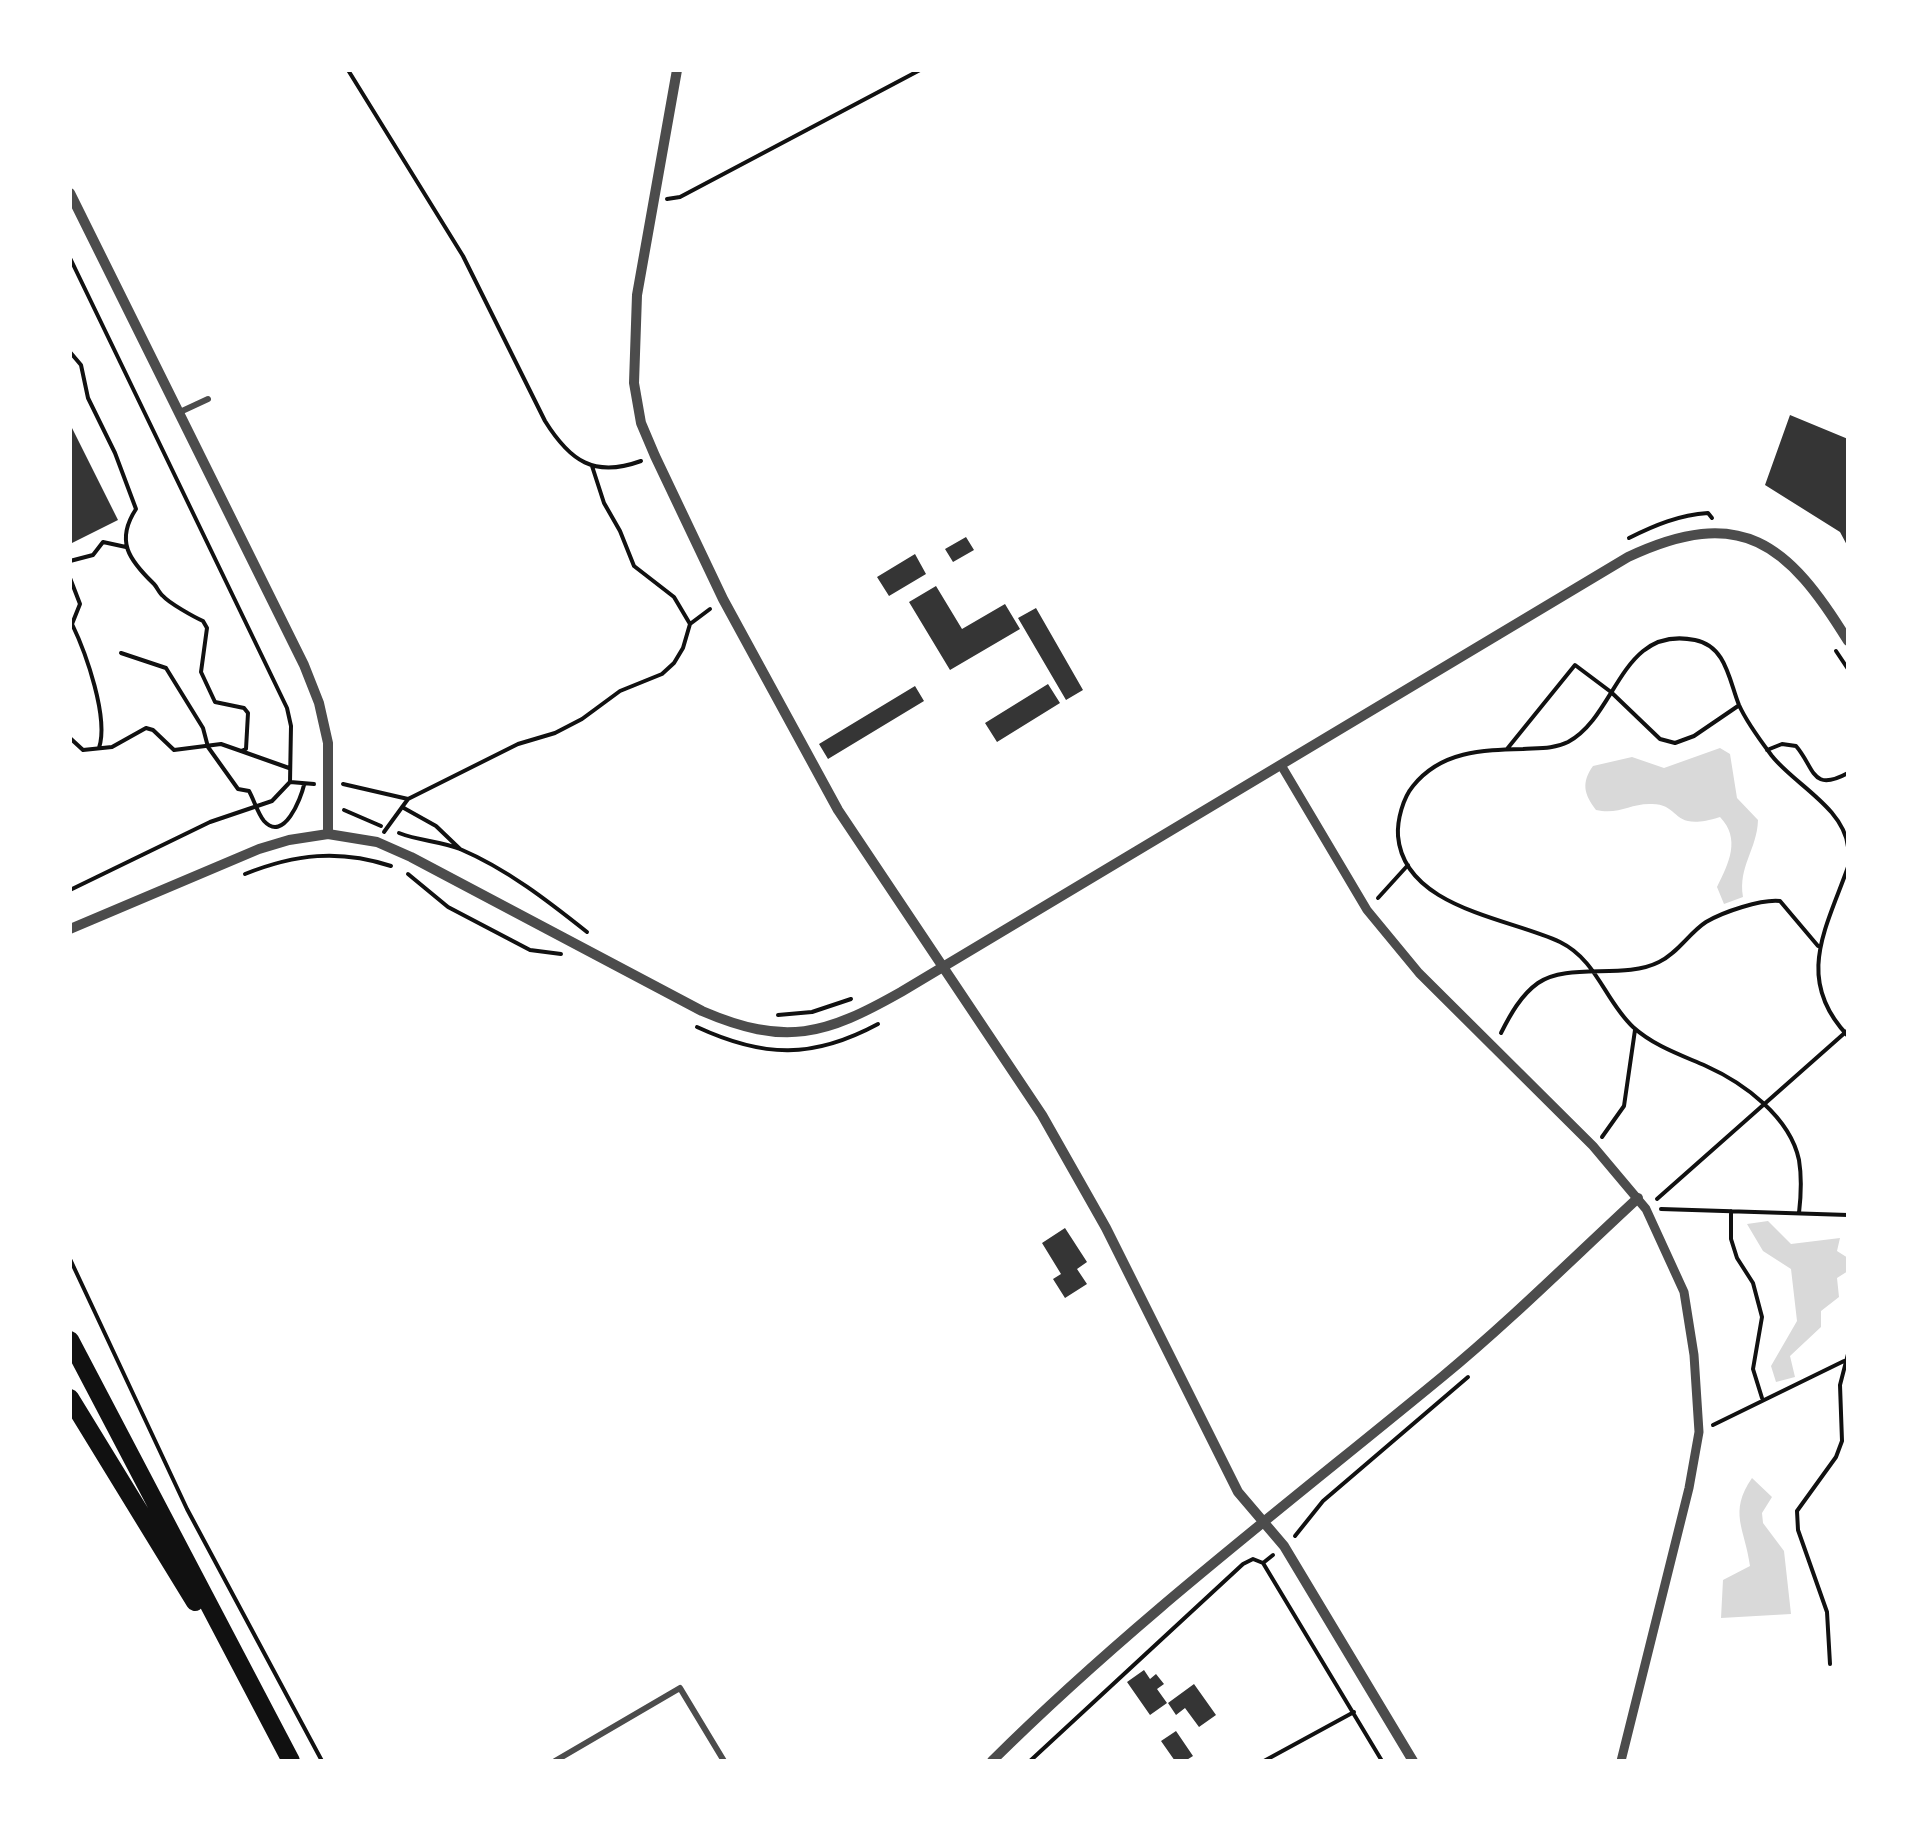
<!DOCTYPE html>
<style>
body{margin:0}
#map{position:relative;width:1918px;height:1831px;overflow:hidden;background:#fff;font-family:"Fira Sans Condensed",sans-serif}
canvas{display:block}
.frame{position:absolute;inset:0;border:72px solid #fff;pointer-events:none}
</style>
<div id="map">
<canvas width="1918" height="1831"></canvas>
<div class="frame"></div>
</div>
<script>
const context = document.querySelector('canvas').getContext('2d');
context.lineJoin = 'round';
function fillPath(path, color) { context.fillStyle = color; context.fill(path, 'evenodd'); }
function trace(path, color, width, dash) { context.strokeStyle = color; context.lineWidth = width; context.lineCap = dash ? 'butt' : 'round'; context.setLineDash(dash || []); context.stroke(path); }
fillPath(new Path2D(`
 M1720,748L1730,754L1737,798L1758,820C1757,850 1738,866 1743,897L1724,904L1717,887C1729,863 1741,839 1720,817C1670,833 1682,804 1652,804C1630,803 1620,815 1596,810C1584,794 1581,783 1593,766L1632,757L1664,768Z
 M1768,1221L1791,1244L1840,1238L1837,1251L1848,1258V1271L1837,1278L1839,1297L1821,1311V1327L1790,1356L1795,1377L1776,1382L1771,1366L1797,1321L1791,1269L1763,1251L1747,1224Z
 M1752,1478L1772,1497L1762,1513L1763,1523L1784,1551L1791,1614L1721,1618L1723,1580L1750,1566C1745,1528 1728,1513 1752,1478Z`), '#d9d9d9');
fillPath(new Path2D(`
 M1790,415L1848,439V547L1840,532L1765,485Z
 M70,424L118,520L70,544Z
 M966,537L974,550L953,562L945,549Z
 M915,554L926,574L889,596L877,577Z
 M936,586L962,629L1005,604L1020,629L950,670L909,602Z
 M1036,608L1083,690L1066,700L1018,618Z
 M1048,684L1060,703L997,742L985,723Z
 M915,686L924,701L828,759L819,744Z
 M1065,1228L1087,1262L1077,1269L1087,1284L1065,1298L1053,1279L1061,1274L1042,1243Z
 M1144,1670L1150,1679L1156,1674L1164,1684L1157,1689L1167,1703L1150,1715L1127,1682Z
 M1194,1684L1216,1715L1199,1727L1185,1708L1176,1715L1168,1703Z
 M1176,1731L1193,1756L1185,1761H1175L1161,1741Z`), '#353535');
trace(new Path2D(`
 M348,70L463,256L545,421C570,461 594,478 641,461
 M667,199L680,197L920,70
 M70,258L287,708L291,726L290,782L272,801L210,822L70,890
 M70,352L81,365L88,398L115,453L136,509C115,541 129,560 154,584C157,587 159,593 163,596C169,603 194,617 203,621L207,628L201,672L215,702L244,708L248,713L246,749L241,751L221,744L174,750L153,730L146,728L112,747L83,750L70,738
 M1629,538C1655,525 1679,515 1708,513L1712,518
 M70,561L93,555L103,542L126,547
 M70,578L80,604L72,624C86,653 109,718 99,748
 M690,624L710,609
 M1836,651L1848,669
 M121,653L166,668L203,728L208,747L238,789L249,791C254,800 258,814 264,821C284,843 301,798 304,785
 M1507,749L1575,665L1611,692L1660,739L1675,743L1694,736L1738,706
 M1767,750L1782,744L1796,746C1815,768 1811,793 1848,773
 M241,751L289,768
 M290,782L314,784
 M343,784L408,799L518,744L555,733L582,719L620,691L662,674L674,663L683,648L690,624L674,597L634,566L620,531L604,503L592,466
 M402,807L436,826L460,849
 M344,810L381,826
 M384,832L408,799
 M399,833C419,841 441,841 460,849C507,869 548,901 587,932
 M1848,867C1826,929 1794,979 1848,1036
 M245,874C295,854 339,849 391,866
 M408,874L448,907L530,950L561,954
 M1378,898L1408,865
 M778,1015L812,1012L851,999
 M697,1027C764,1058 813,1059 878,1024
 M1501,1033C1510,1015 1521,995 1538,983C1568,962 1624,980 1659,962C1678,953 1689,933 1706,922C1723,912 1761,899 1780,901L1818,946
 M1602,1137L1624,1106L1635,1030
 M1657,1199L1848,1030
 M1661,1209L1848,1215
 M1731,1211V1239L1737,1258L1753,1283L1762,1317L1753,1369L1762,1398
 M1799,1213C1801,1196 1802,1178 1799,1160C1790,1117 1744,1083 1706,1066C1681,1055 1654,1046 1633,1027C1605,1001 1597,960 1560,942C1509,918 1404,908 1398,836C1397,820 1403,798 1413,786C1441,751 1482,750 1523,749C1538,748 1554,749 1568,742C1618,715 1620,625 1695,640C1726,646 1729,680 1739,705C1747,723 1760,740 1772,756C1794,784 1844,808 1848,847
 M70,1259L187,1509L322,1761
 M1713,1425L1844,1361
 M1295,1536L1323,1501L1468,1377
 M1263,1563L1273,1555
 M1830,1664L1827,1612L1798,1530L1797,1511L1836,1457L1842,1441L1840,1385L1848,1354
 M1030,1761L1243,1564L1253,1559L1263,1563L1382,1761
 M1264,1761L1354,1712`), '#111', 4);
trace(new Path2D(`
 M180,412L208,399
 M555,1761L680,1688L724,1761`), '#4c4c4c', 6);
trace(new Path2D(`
 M1281,765L1367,910L1419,973L1593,1146L1646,1209L1684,1292L1694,1355L1699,1432L1689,1488L1621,1761`), '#4c4c4c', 9);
trace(new Path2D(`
 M677,70L637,295L634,383L641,423L655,456L723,599L838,810L1042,1115L1106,1228L1238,1492L1284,1546L1413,1761
 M70,193L304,665L319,703L328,743V834
 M70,929L259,849L289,840L328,834L377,842L411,857L702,1011C786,1047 825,1035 901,992L1628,557C1741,504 1788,543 1848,641
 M992,1761C1132,1622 1289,1503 1442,1377C1510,1321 1573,1258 1638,1198`), '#4c4c4c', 10);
trace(new Path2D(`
 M70,1340L291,1761
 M70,1398L195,1602`), '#111', 18);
</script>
